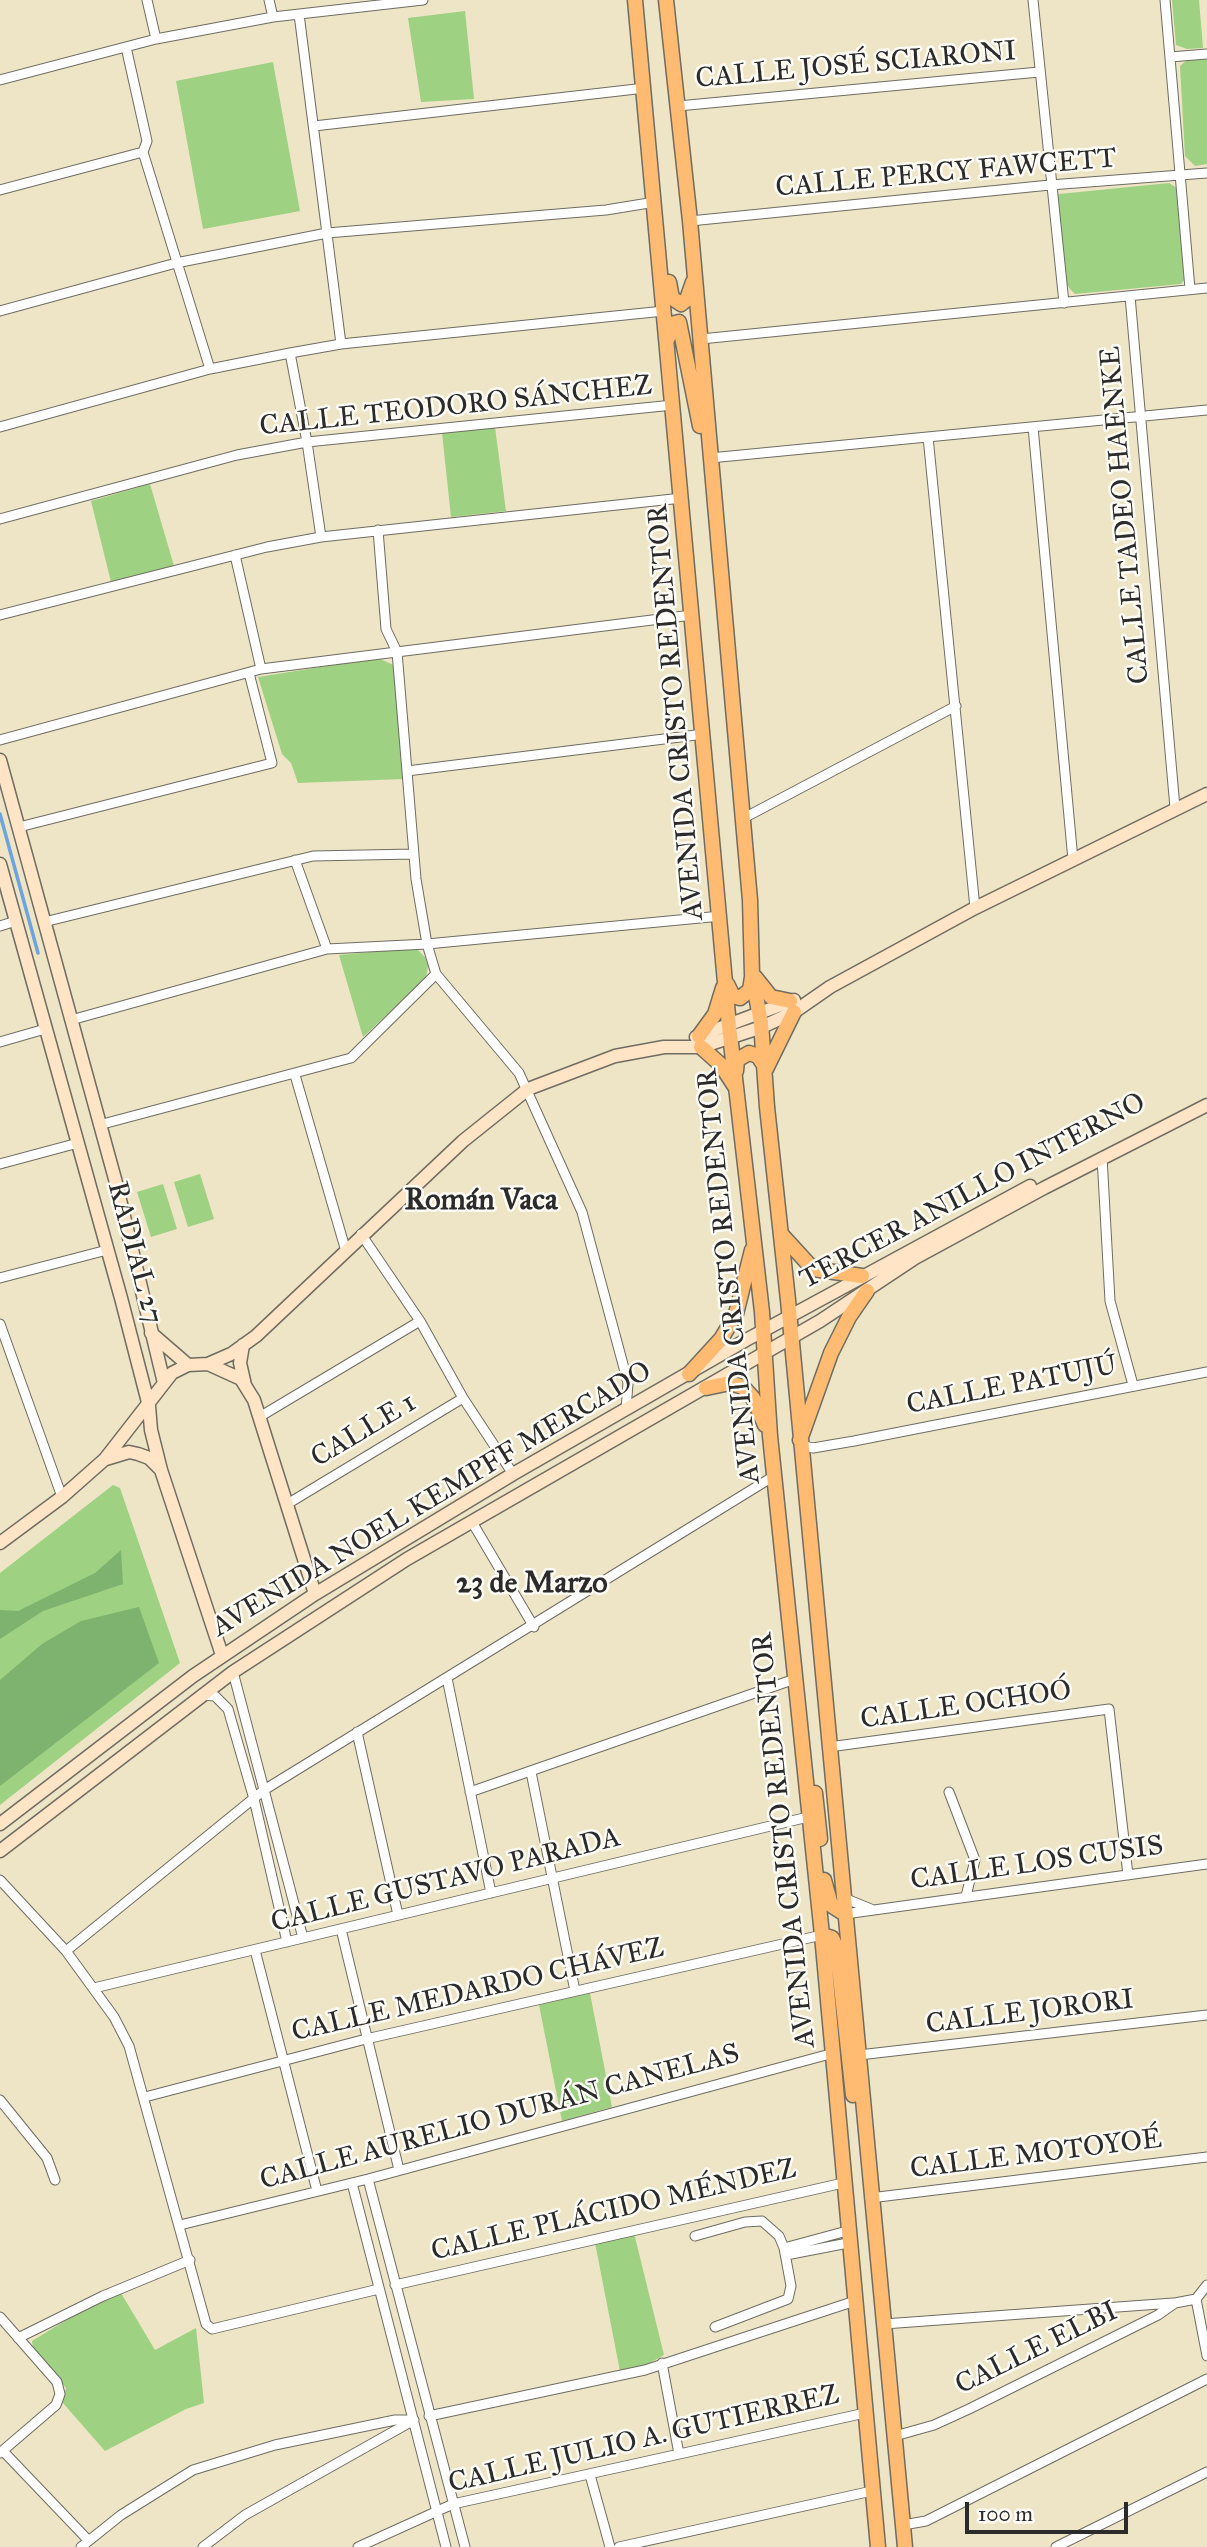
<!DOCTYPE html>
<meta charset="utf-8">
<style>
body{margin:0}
#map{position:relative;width:1207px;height:2547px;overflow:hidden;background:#eee5c7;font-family:"IM FELL Great Primer",serif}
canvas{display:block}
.scale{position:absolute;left:965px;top:2502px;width:163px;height:32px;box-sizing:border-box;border:4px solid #2b2b2b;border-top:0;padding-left:9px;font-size:21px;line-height:24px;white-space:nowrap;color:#2b2b2b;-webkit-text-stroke:5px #fdfcf7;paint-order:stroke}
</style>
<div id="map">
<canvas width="1207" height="2547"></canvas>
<div class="scale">100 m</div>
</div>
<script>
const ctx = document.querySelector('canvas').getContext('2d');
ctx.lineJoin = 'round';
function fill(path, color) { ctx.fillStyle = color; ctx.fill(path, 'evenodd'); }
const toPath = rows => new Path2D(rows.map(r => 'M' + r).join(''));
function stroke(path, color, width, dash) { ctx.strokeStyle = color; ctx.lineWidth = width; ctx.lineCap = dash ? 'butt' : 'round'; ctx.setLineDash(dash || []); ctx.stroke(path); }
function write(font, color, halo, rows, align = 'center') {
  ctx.font = font + ' "IM FELL Great Primer",serif'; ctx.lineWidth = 5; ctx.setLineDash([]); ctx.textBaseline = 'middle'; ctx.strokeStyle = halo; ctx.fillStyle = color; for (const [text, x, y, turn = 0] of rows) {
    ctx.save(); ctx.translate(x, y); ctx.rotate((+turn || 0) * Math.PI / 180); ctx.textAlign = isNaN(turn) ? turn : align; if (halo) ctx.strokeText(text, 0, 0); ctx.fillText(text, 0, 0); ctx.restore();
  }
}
fill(toPath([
 [1172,0,1199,0,1203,48,1187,49,1176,45],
 [465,11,474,99,421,102,408,18],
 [1207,58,1207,164,1195,166,1185,156,1180,66,1188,59],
 [273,62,300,211,203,229,176,81],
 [1169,183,1177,188,1184,280,1181,284,1075,294,1070,289,1066,283,1056,198,1059,194],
 [495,427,506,511,451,517,442,433],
 [150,484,174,566,111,582,91,501],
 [371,659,380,659,396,666,403,779,298,783,291,763,282,754,258,677],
 [416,948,425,957,428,966,426,978,363,1037,339,955],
 [200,1174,214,1219,188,1227,174,1182],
 [163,1184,177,1229,151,1237,137,1192],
 [113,1485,120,1488,180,1663,0,1805,0,1573],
 [590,1993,612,2107,562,2121,539,2005],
 [634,2233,664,2355,648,2364,620,2371,595,2243],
 [121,2293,155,2350,196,2328,204,2403,186,2409,105,2451,62,2402,66,2388,33,2347,32,2341,81,2311]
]), '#9ed181');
fill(toPath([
 [121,1550,123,1584,43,1611,0,1639,0,1610,18,1611,95,1573],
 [139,1607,159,1663,0,1786,0,1680,42,1644,81,1621]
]), '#7eb36f');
stroke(toPath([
 [0,814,38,953]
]), '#6fa3db', 3.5);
const street = toPath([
 [147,0,156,39],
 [269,0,273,17],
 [1033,0,1064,303],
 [1165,0,1190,289],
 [299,14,341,344],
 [126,47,147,141,143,152,210,369],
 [1170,57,1207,54],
 [0,80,156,39,273,17,423,0],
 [678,106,1039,72],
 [314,126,645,88],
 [0,190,143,152],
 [690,221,1050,185,1207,173],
 [1130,296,1175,808],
 [0,311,176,263,327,233,606,210,655,202],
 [701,339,1207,288],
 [290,353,307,442,321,537],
 [0,427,210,369,290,353,341,344,664,311],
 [1033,427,1073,860],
 [928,437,975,908],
 [710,458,1207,410],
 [0,519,237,455,307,442,673,405],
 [378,530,386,629,397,652,416,879,427,944,436,974,519,1073,582,1212,628,1383,626,1410],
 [235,555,261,669],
 [0,615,267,547,321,537,682,498],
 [0,740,261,669,692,615],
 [407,771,704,734],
 [742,819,956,706],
 [19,827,272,763,249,673],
 [295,860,327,949],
 [44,922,313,856,414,854],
 [0,926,16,921],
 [71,1020,327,949,427,944,721,916],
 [0,1042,45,1029],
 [295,1075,345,1248],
 [99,1125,351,1058,436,974],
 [1102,1157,1110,1301,1133,1385],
 [0,1164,78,1143],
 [361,1234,420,1321,463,1398,513,1474],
 [0,1278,107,1250],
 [0,1324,62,1497],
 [261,1416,420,1321],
 [800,1445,813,1448,854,1441,1207,1372],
 [289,1503,463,1398],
 [472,1522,534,1627],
 [233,1672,303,1938],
 [447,1678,491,1893],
 [201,1695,215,1696,228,1709,254,1799,287,1942],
 [357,1732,398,1915],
 [829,1747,1109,1709,1128,1875],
 [531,1772,575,1991],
 [470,1792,795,1679],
 [949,1792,975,1860,966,1896],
 [0,1880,66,1951,114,2017,129,2046,206,2324,212,2329,379,2289],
 [844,1898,871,1909],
 [845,1914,1207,1864],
 [341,1929,399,2170],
 [255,1950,317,2191],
 [66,1951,264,1790,774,1476],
 [94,1988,808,1817],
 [859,2055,1207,2015],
 [145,2097,366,2039,822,1935],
 [0,2100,47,2158,55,2180],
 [368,2179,465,2547],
 [352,2183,446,2547],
 [870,2198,1207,2157],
 [180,2225,368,2179,830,2054],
 [695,2236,745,2222,762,2221,779,2236,784,2248,791,2286,788,2299,715,2327],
 [784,2248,847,2231],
 [786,2255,848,2243],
 [395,2285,843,2183],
 [1207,2285,1196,2299,1207,2356],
 [0,2317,57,2382,60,2394,56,2405,0,2453],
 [884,2324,1173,2303],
 [18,2338,103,2296,190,2260],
 [662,2363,679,2454],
 [429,2416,645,2370,855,2301],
 [895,2436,934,2425,969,2409,1158,2315,1175,2303,1196,2299],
 [3,2451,88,2540],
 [590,2475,610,2547],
 [903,2525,926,2521,1207,2379],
 [81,2547,121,2515,193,2470,275,2445,395,2420,414,2420],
 [203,2547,245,2515,414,2420],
 [358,2547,453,2504,865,2413],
 [619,2547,872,2491],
 [1056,2547,1207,2472]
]);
const secondary = toPath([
 [0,760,115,1179,164,1383],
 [0,864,121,1298,149,1406,151,1430,161,1470,222,1655],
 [696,1037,794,1000],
 [151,1333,188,1365],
 [243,1345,240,1363,245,1385],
 [208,1364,241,1379,254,1400,315,1594],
 [106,1459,129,1452,138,1454,149,1458,161,1470],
 [0,1543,62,1497,105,1459,172,1373,188,1365,208,1364,231,1354,256,1336,463,1141,528,1089,615,1056,664,1047,701,1047,762,1027,794,1012,830,987,975,908,1207,794],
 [0,1824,193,1676,315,1594,513,1474,746,1340,1030,1186],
 [0,1851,233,1672,407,1559,820,1321,915,1258,1044,1188,1207,1105]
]);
const primary = toPath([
 [635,0,729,1026,762,1312,770,1436,822,1935,878,2547],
 [666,0,690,221,750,900,752,974,761,1023,767,1107,788,1300,905,2547],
 [669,282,672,298,681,304,687,299,693,282],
 [668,338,671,324,679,322,700,426],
 [755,977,771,997,790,1001],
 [727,984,733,996,740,998,750,990,752,977],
 [699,1036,715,1014,723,988],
 [701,1047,721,1065,736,1088],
 [766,1069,794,1012],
 [736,1071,737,1060,749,1053,758,1056,764,1065],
 [781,1234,813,1269,862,1276],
 [689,1374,721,1339,736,1314,752,1250],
 [706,1388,730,1383,743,1387,753,1398,765,1425],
 [800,1440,831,1353,849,1317,867,1291],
 [815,1793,820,1839],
 [824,1880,831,1905,845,1914],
 [822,1935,832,1938,837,1949,853,2095]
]);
stroke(street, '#6f6c62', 11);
stroke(secondary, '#6f6c62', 15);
stroke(primary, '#6f6c62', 17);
stroke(street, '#fff', 9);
stroke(secondary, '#ffe4c6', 12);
stroke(primary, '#ffbb71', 14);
write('28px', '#2b2b2b', '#fdfcf7', [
 ["CALLE JOSÉ SCIARONI",856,66,-5],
 ["CALLE PERCY FAWCETT",946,174,-5],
 ["CALLE TEODORO SÁNCHEZ",456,407,-6],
 ["CALLE TADEO HAENKE",1126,515,-95],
 ["AVENIDA CRISTO REDENTOR",677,712,-95],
 ["TERCER ANILLO INTERNO",973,1192,-28],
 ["RADIAL 27",134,1253,75],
 ["AVENIDA CRISTO REDENTOR",730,1276,-96],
 ["CALLE PATUJÚ",1012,1386,-11],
 ["CALLE 1",364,1431,-31],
 ["AVENIDA NOEL KEMPFF MERCADO",432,1500,-31],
 ["CALLE OCHOÓ",966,1706,-8],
 ["AVENIDA CRISTO REDENTOR",785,1840,-96],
 ["CALLE LOS CUSIS",1037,1864,-8],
 ["CALLE GUSTAVO PARADA",446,1881,-14],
 ["CALLE MEDARDO CHÁVEZ",478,1991,-13],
 ["CALLE JORORI",1030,2013,-7],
 ["CALLE AURELIO DURÁN CANELAS",500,2118,-15],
 ["CALLE MOTOYOÉ",1036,2155,-7],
 ["CALLE PLÁCIDO MÉNDEZ",614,2211,-13],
 ["CALLE ELBI",1037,2349,-26],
 ["CALLE JULIO A. GUTIERREZ",644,2440,-13]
]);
write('bold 30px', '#2b2b2b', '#fdfcf7', [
 ["Román Vaca",481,1202],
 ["23 de Marzo",532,1585]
]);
</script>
